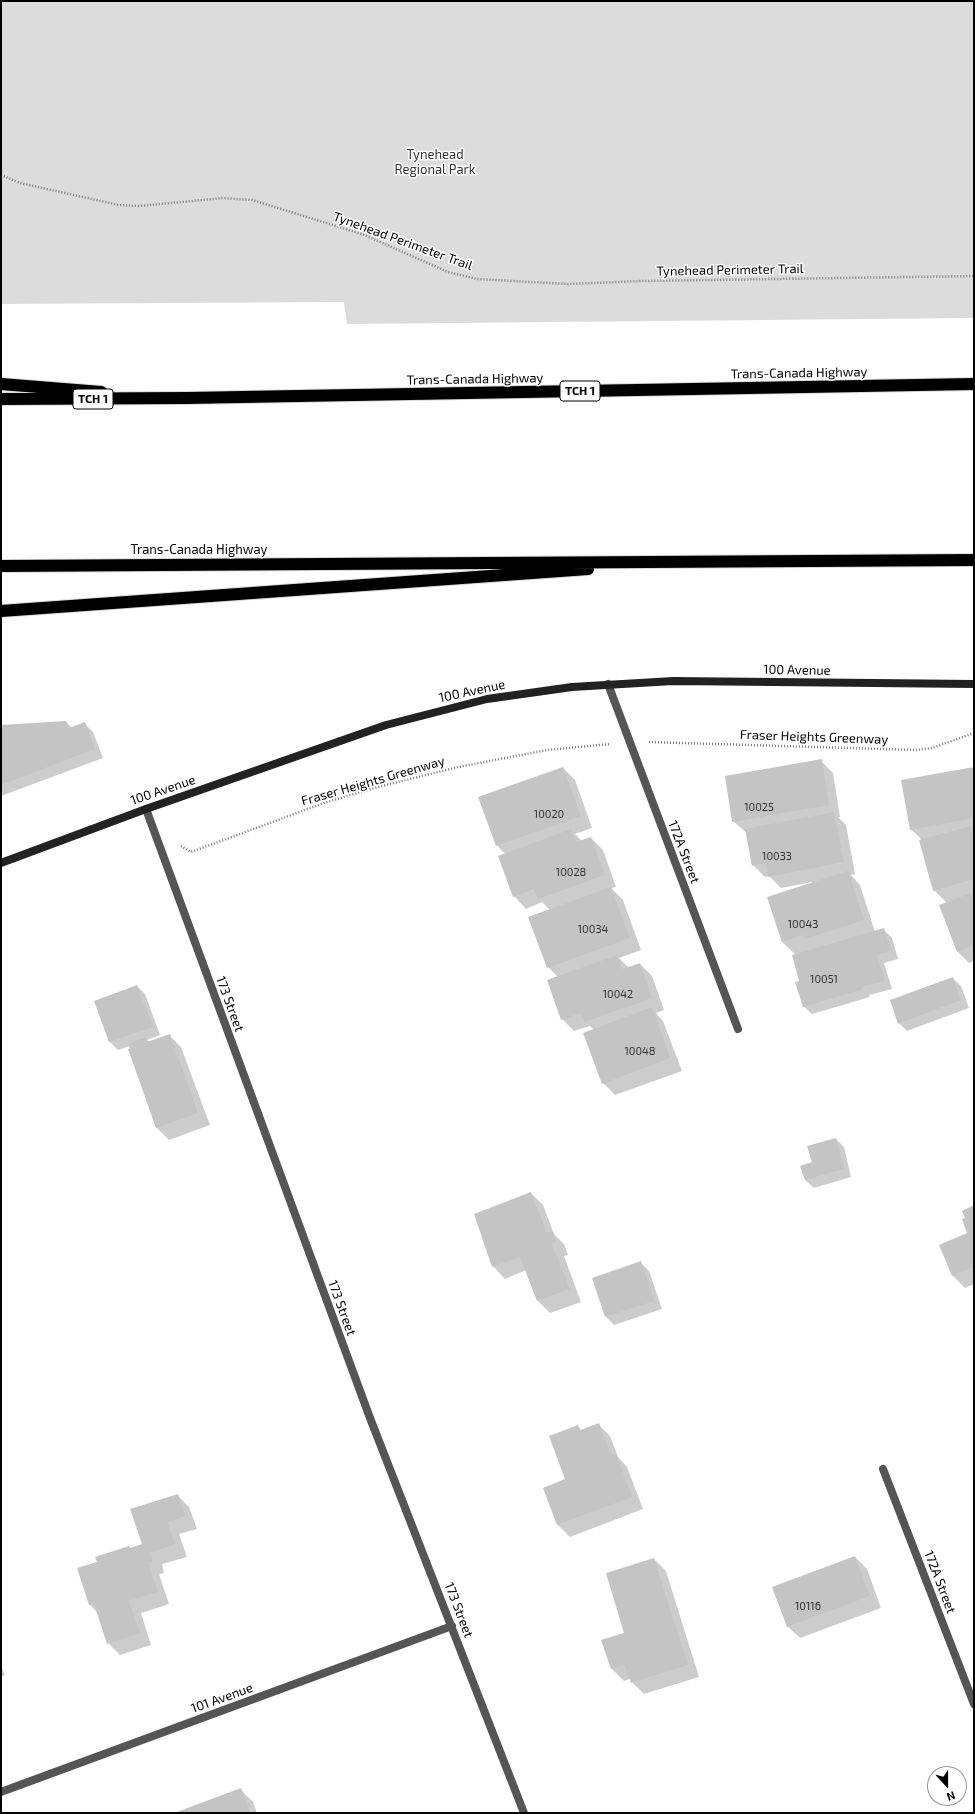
<!DOCTYPE html>
<style>
body{margin:0}
#map{position:relative;width:975px;height:1814px;overflow:hidden;background:#fff;font-family:"Exo 2",sans-serif}
canvas{display:block}
.frame{position:absolute;inset:0;border:2px solid #000;pointer-events:none}
.north{position:absolute;left:927px;top:1766px;width:40px;height:40px;box-sizing:border-box;background:#fff;border:1px solid #999;border-radius:50%;rotate:159deg;font-size:11px;font-weight:700;line-height:16px;text-align:center;color:#000}
.north::after{content:'';display:block;margin:auto;width:14px;height:18px;background:#000;clip-path:polygon(50% 0,100% 100%,50% 72%,0 100%)}
</style>
<div id="map">
<canvas width="975" height="1814"></canvas>
<div class="frame"></div>
<div class="north">N</div>
</div>
<script>
const ctx = document.querySelector('canvas').getContext('2d');
ctx.lineJoin = 'round';
function fill(path, color) { ctx.fillStyle = color; ctx.fill(path, 'evenodd'); }
const toPath = rows => new Path2D(rows.map(r => 'M' + r).join(''));
function stroke(path, color, width, dash) { ctx.strokeStyle = color; ctx.lineWidth = width; ctx.lineCap = dash ? 'butt' : 'round'; ctx.setLineDash(dash || []); ctx.stroke(path); }
function write(font, color, halo, rows, align = 'center') {
  ctx.font = font + ' "Exo 2",sans-serif'; ctx.lineWidth = 3; ctx.setLineDash([]); ctx.textBaseline = 'middle'; ctx.strokeStyle = halo; ctx.fillStyle = color; for (const [text, x, y, turn = 0] of rows) {
    ctx.save(); ctx.translate(x, y); ctx.rotate((+turn || 0) * Math.PI / 180); ctx.textAlign = isNaN(turn) ? turn : align; if (halo) ctx.strokeText(text, 0, 0); ctx.fillText(text, 0, 0); ctx.restore();
  }
}
fill(toPath([
 [1,1,974,1,974,318,347,324,344,302,1,304]
]), '#dcdcdc');
fill(toPath([
 [66,722,72,728,85,724,93,732,103,758,1,796,1,726],
 [821,761,833,773,840,817,838,817,846,825,855,874,851,875,860,885,875,932,884,930,892,938,898,959,884,963,892,989,869,995,870,997,812,1014,803,1006,796,955,782,942,768,898,813,884,812,882,781,888,769,876,765,877,753,865,747,833,733,821],
 [563,768,575,780,592,828,575,834,582,841,591,838,603,850,616,887,611,888,623,900,641,950,619,958,629,968,640,964,652,976,664,1010,656,1013,663,1021,682,1071,615,1095,603,1083,594,1030,590,1026,574,1031,562,1019,558,977,548,967,550,910,542,902,526,909,514,896,506,855,497,845],
 [974,768,974,961,969,963,957,951,947,903,934,890,922,840,911,829],
 [952,978,961,986,969,1008,907,1031,899,1023],
 [137,986,145,994,160,1035,147,1040,149,1042,169,1035,181,1047,210,1125,169,1140,157,1128,129,1050,131,1049,130,1046,118,1050,110,1042,95,1001],
 [836,1139,844,1147,851,1177,814,1188,805,1180,813,1163],
 [531,1193,543,1205,554,1234,564,1244,568,1255,564,1256,581,1302,550,1313,538,1301,526,1270,505,1279,493,1266],
 [974,1206,974,1284,965,1288,953,1276,941,1246,969,1234,966,1219],
 [641,1263,649,1271,662,1309,614,1325,606,1317],
 [598,1424,610,1436,618,1457,627,1467,643,1509,570,1537,558,1525,544,1488,567,1479,577,1426,582,1431],
 [177,1495,189,1507,197,1529,179,1534,187,1557,162,1564,164,1573,159,1574,169,1604,141,1613,151,1645,120,1655,108,1643,98,1613,90,1605,78,1569,143,1545],
 [855,1557,867,1569,881,1608,800,1638,787,1626],
 [654,1559,666,1571,699,1677,644,1694,632,1682,630,1679,624,1681,612,1669],
 [1,1666,5,1675,1,1677],
 [241,1790,253,1802,257,1813,176,1813]
]), '#0003');
fill(toPath([
 [66,721,69,728,85,722,95,749,1,785,1,725],
 [822,759,829,805,732,822,725,776],
 [563,767,581,816,496,846,478,797],
 [974,767,974,818,910,830,901,780],
 [834,812,844,862,768,877,765,863,752,866,745,829],
 [974,825,974,879,933,891,919,840],
 [571,829,576,842,591,837,605,875,538,899,534,889,513,897,498,856],
 [848,871,864,920,805,939,804,935,782,942,767,897],
 [611,887,630,938,547,968,528,917],
 [974,892,974,945,957,952,939,905],
 [884,928,891,951,877,955,885,981,862,987,863,989,803,1007,795,982,799,981,792,955],
 [617,955,622,969,640,963,652,998,585,1022,581,1013,561,1020,547,980],
 [953,977,961,1000,898,1024,890,1000],
 [137,985,153,1027,109,1042,94,1001],
 [652,1007,670,1058,602,1084,583,1033],
 [170,1034,198,1113,156,1128,128,1049,130,1048,128,1044,146,1037,147,1042],
 [836,1138,844,1169,805,1180,800,1166,812,1162,807,1146],
 [531,1192,547,1233,552,1231,556,1242,552,1244,570,1289,537,1301,520,1257,492,1267,474,1214],
 [974,1205,974,1267,952,1276,939,1245,967,1233,962,1219,965,1218,962,1211],
 [641,1261,654,1301,605,1317,592,1278],
 [599,1423,611,1455,616,1453,632,1497,557,1525,543,1488,565,1479,549,1436,578,1425,580,1430],
 [178,1494,185,1516,168,1522,175,1545,151,1552,153,1561,148,1562,158,1592,129,1601,140,1633,107,1644,94,1604,89,1605,77,1568,97,1562,95,1557,129,1546,130,1548,142,1544,130,1509],
 [855,1556,870,1596,787,1627,772,1587],
 [654,1558,688,1665,631,1683,625,1665,611,1669,601,1640,624,1633,606,1573],
 [241,1788,250,1813,174,1813]
]), '#c4c4c4');
const highway = toPath([
 [1,384,101,392],
 [1,399,186,398,974,384],
 [1,566,974,560],
 [1,611,588,569]
]);
stroke(highway, '#dbdbdb', 14);
stroke(toPath([
 [1,175,20,183,119,205,139,206,223,198,252,200,362,234,448,272,477,279,568,284,642,281,974,276],
 [649,742,916,750,932,748,974,733],
 [181,846,191,852,324,803,378,787,458,767,547,750,610,744]
]), '#777', 2.5, [1, 2]);
stroke(toPath([
 [608,684,738,1029],
 [146,809,370,1418,524,1813],
 [883,1469,974,1704],
 [1,1792,452,1626]
]), '#555', 8);
stroke(toPath([
 [1,863,146,809,386,725,487,699,572,687,673,681,974,684]
]), '#222', 8);
stroke(highway, '#000', 12);
write('11px', '#313131', null, [
 ["10025",759,807],
 ["10020",549,814],
 ["10033",777,856],
 ["10028",571,872],
 ["10043",803,924],
 ["10034",593,929],
 ["10051",824,979],
 ["10042",618,994],
 ["10048",640,1051],
 ["10116",808,1606]
]);
for (const [x, y, w] of [
 [580,391,40],
 [93,399,40]
]) { const box = new Path2D(); box.roundRect(x - w / 2, y - 10, w, 20, 3); ctx.fillStyle = '#fff'; ctx.fill(box); stroke(box, '#000', 1); }
write('bold 12px', '#000', null, [
 ["TCH 1",580,391],
 ["TCH 1",93,399]
]);
write('13px', '#333', '#fff', [
 ["Tynehead",435,155],
 ["Regional Park",435,170]
]);
write('13px', '#000', '#fff', [
 ["Tynehead Perimeter Trail",403,241,20],
 ["Tynehead Perimeter Trail",730,270,-1],
 ["Trans-Canada Highway",799,373,-1],
 ["Trans-Canada Highway",475,379,-1],
 ["Trans-Canada Highway",199,550],
 ["100 Avenue",797,670,1],
 ["100 Avenue",472,691,-12],
 ["Fraser Heights Greenway",814,737,2],
 ["Fraser Heights Greenway",373,781,-16],
 ["100 Avenue",163,790,-19],
 ["172A Street",684,852,69],
 ["173 Street",230,1004,70],
 ["173 Street",342,1308,70],
 ["172A Street",940,1582,69],
 ["173 Street",459,1610,69],
 ["101 Avenue",222,1698,-20]
]);
</script>
